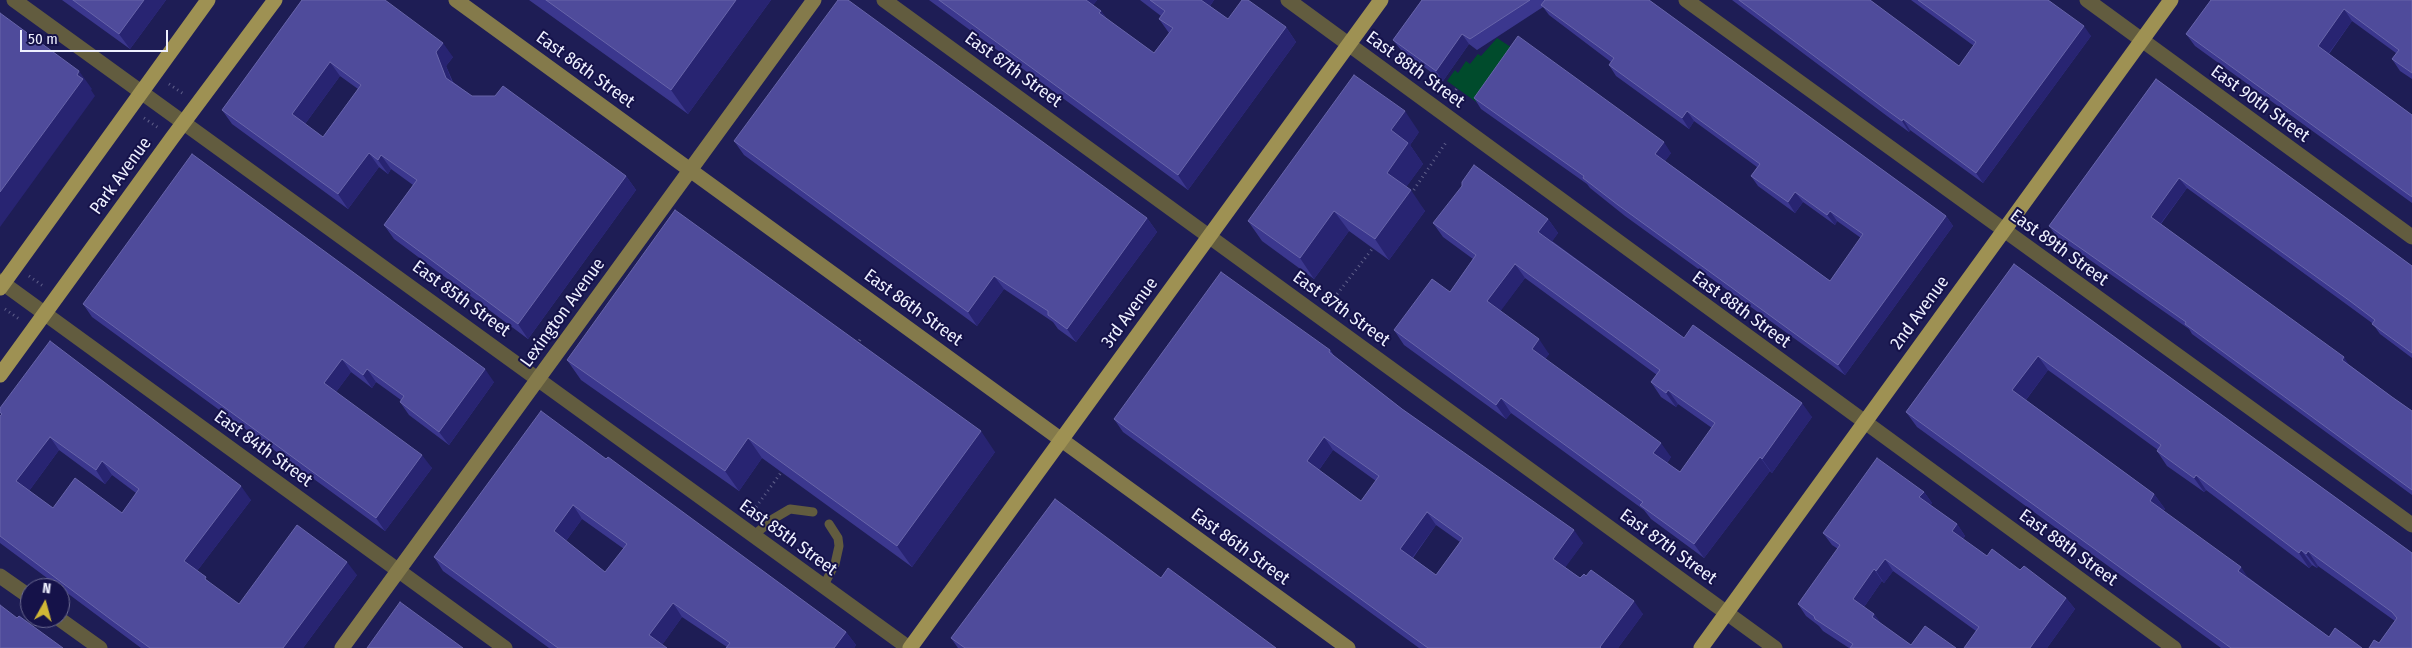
<!DOCTYPE html>
<style>
body{margin:0}
#map{position:relative;width:2412px;height:648px;overflow:hidden;background:#1e1d55;font-family:"Fira Sans Condensed",sans-serif}
canvas{display:block}
.north{position:absolute;left:20px;top:578px;width:50px;height:50px;box-sizing:border-box;background:#151249;border:1px solid #6c6b92;border-radius:50%;rotate:7deg;font-size:14px;font-weight:700;line-height:20px;text-align:center;color:#eef0ff}
.north::after{content:'';display:block;margin:auto;width:18px;height:22px;background:#d0b736;clip-path:polygon(50% 0,100% 100%,50% 72%,0 100%)}
.scale{position:absolute;left:20px;top:30px;width:148px;height:22px;box-sizing:border-box;border:2px solid #eef0ff;border-top:0;padding-left:6px;font-size:15px;line-height:18px;white-space:nowrap;color:#eef0ff;-webkit-text-stroke:4px #151249;paint-order:stroke}
</style>
<div id="map">
<canvas width="2412" height="648"></canvas>
<div class="north">N</div>
<div class="scale">50 m</div>
</div>
<script>
const ctx = document.querySelector('canvas').getContext('2d');
ctx.lineJoin = 'round';
function fill(path, color) { ctx.fillStyle = color; ctx.fill(path, 'evenodd'); }
const toPath = rows => new Path2D(rows.map(r => 'M' + r).join(''));
function stroke(path, color, width, dash) { ctx.strokeStyle = color; ctx.lineWidth = width; ctx.lineCap = dash ? 'butt' : 'round'; ctx.setLineDash(dash || []); ctx.stroke(path); }
function write(font, color, halo, rows, align = 'center') {
  ctx.font = font + ' "Fira Sans Condensed",sans-serif'; ctx.lineWidth = 4; ctx.setLineDash([]); ctx.textBaseline = 'middle'; ctx.strokeStyle = halo; ctx.fillStyle = color; for (const [text, x, y, turn = 0] of rows) {
    ctx.save(); ctx.translate(x, y); ctx.rotate((+turn || 0) * Math.PI / 180); ctx.textAlign = isNaN(turn) ? turn : align; if (halo) ctx.strokeText(text, 0, 0); ctx.fillText(text, 0, 0); ctx.restore();
  }
}
fill(toPath([
 [1497,38,1517,51,1479,104,1447,81,1455,70,1458,73,1466,61,1470,64,1478,54,1481,56]
]), '#004b2c');
stroke(toPath([
 [169,84,185,95],
 [1453,94,1457,88],
 [144,118,160,129],
 [1411,194,1447,141],
 [29,276,43,286],
 [1334,298,1373,248],
 [5,309,19,319],
 [857,345,861,338],
 [756,507,783,470]
]), '#60608b', 3, [1, 4]);
stroke(toPath([
 [753,536,773,519,790,509,813,512],
 [823,587,835,564,839,546,838,538,829,524]
]), '#625c3f', 9);
stroke(toPath([
 [14,0,909,648],
 [884,0,1775,648],
 [1288,0,2174,648],
 [1686,0,2412,525],
 [2087,0,2412,237],
 [0,281,505,648],
 [0,576,30,597],
 [58,618,100,648]
]), '#625c3f', 15);
stroke(toPath([
 [456,0,1348,648],
 [342,648,814,0]
]), '#847a4b', 15);
stroke(toPath([
 [0,288,208,0],
 [0,375,172,138,275,0],
 [910,648,1381,0],
 [1701,648,2171,0]
]), '#9e9153', 15);
fill(toPath([
 [62,0,166,0,130,49],
 [302,0,453,57,446,66,453,82,472,96,626,176,636,190,528,339,394,239,384,225,413,185,391,169,388,174,379,167,348,209,232,124,222,110],
 [340,76,358,89,323,137,305,124],
 [529,0,771,0,688,114],
 [929,0,1097,0,1093,5,1101,11,1107,19,1154,53,1169,33,1159,19,1161,16,1140,0,1214,0,1210,6,1228,19,1286,27,1296,42,1188,190],
 [1422,0,1649,0,1946,216,1953,226,1845,375,1625,216,1590,188,1587,184,1481,109,1474,98,1671,153,1665,161,1830,281,1861,238,1837,221,1835,225,1803,202,1795,213,1758,186,1751,176,1757,167,1694,121,1689,129,1616,76,1609,65,1611,62,1549,15,1543,7,1477,50,1469,44,1443,81,1401,50,1393,40],
 [1732,0,1870,0,1959,66,1974,46,1911,0,2048,0,2091,36,1983,183,1910,130,1909,132,1891,119],
 [2211,0,2412,0,2412,79,2400,71,2392,59,2396,53,2352,21,2329,54,2412,115,2412,203,2195,46,2186,34],
 [2156,79,2412,266,2412,358,2380,334,2372,323,2357,312,2187,188,2161,224,2392,397,2412,411,2412,495,2192,334,2189,329,2057,237,2049,226],
 [1419,132,1410,145,1423,164,1406,187,1425,211,1389,260,1349,231,1314,279,1262,241,1248,221],
 [734,141,1147,218,1157,232,1076,342,1058,329,1053,322,1004,289,977,326,744,155],
 [1548,219,1558,233,1552,241,1684,338,1812,417,1772,473,1770,471,1704,558,1651,519,1644,510,1511,413,1506,419,1404,345,1394,330,1450,292,1473,259,1443,237,1433,223],
 [1525,278,1657,375,1651,382,1661,397,1676,407,1678,404,1712,428,1680,472,1667,463,1671,457,1545,359,1549,354,1500,311],
 [2014,264,2412,553,2412,648,2379,643,2395,621,2318,566,2317,568,2312,565,2309,568,2206,490,2204,492,2167,466,2157,451,2158,450,2048,370,2026,400,2154,494,2165,509,2163,511,2249,578,2329,637,2362,648,2221,648,1917,427,1906,412],
 [83,304,494,382,449,445,409,415,400,402,401,400,376,382,372,388,351,372,336,392,432,468,385,531,92,317],
 [1330,350,1335,357,1402,409,1583,543,1565,567,1580,578,1643,614,1618,648,1419,648,1123,432,1114,419],
 [1333,450,1376,481,1361,501,1319,470],
 [1436,525,1460,542,1436,575,1413,558],
 [567,360,995,452,912,567,762,458,739,491,581,380],
 [0,408,251,500,197,571,211,584,239,604,357,575,303,648,141,648,0,543,0,416,1,415,0,413],
 [59,450,105,484,112,475,136,493,122,513,53,508,29,491],
 [606,459,846,632,856,645,854,648,726,648,727,647,682,617,662,645,667,648,549,648,443,571,434,557],
 [582,519,624,549,605,572,566,541],
 [1924,492,1932,503,1930,505,1957,524,1965,536,1963,539,1987,556,2020,570,2066,598,2075,609,2047,648,1964,648,1976,631,1893,571,1884,583,1882,581,1864,607,1874,614,1881,624,1911,645,1956,648,1849,648,1823,631,1819,626,1806,616,1798,604,1838,549,1832,545,1823,533],
 [1161,578,1276,648,958,648,951,638]
]), '#3b378e');
fill(toPath([
 [144,0,166,0,130,49,119,34],
 [736,0,771,0,688,114,671,90],
 [1083,0,1097,0,1090,10],
 [1198,0,1214,0,1206,11],
 [2344,9,2352,21,2326,57,2318,46],
 [1101,11,1111,25,1099,13],
 [2084,26,2091,36,1983,183,1976,173],
 [1286,27,1296,42,1188,190,1178,175],
 [1462,34,1469,44,1443,81,1436,71],
 [443,43,453,57,446,66,456,92,446,78,436,52],
 [330,62,340,76,302,128,292,114],
 [79,71,92,89,91,90,95,96,0,227,0,192],
 [1405,111,1419,132,1410,145,1423,164,1401,194,1387,173,1391,130],
 [1687,111,1694,121,1689,129,1682,118],
 [1903,119,1910,130,1909,132,1902,121],
 [1664,142,1671,153,1662,165,1655,154],
 [369,153,379,167,348,209,338,194],
 [381,155,391,169,388,174,378,160],
 [626,176,636,190,528,339,518,324],
 [2179,178,2187,188,2158,227,2151,217],
 [1411,190,1425,211,1389,260,1375,239],
 [1795,192,1803,202,1795,213,1788,202],
 [1334,211,1349,231,1314,279,1300,258],
 [1830,211,1837,221,1835,225,1827,215],
 [1946,216,1953,226,1845,375,1838,365],
 [1147,218,1157,232,1076,342,1067,329],
 [1548,219,1558,233,1549,246,1538,232],
 [1515,264,1525,278,1497,316,1487,301],
 [994,276,1004,289,977,326,968,312],
 [1539,339,1549,354,1542,364,1532,349],
 [2038,356,2048,370,2022,405,2012,390],
 [2344,357,2351,368,2342,360],
 [342,359,351,372,333,396,324,383],
 [367,369,376,382,372,388,363,375],
 [485,369,494,382,449,445,439,432],
 [1668,390,1678,404,1676,407,1666,393],
 [1501,398,1511,413,1506,419,1496,405],
 [1802,403,1812,417,1772,473,1762,459],
 [981,431,995,452,912,567,897,546],
 [50,437,59,450,26,495,16,481],
 [1324,437,1333,450,1316,474,1307,461],
 [748,438,762,458,739,491,725,471],
 [1661,443,1671,457,1663,468,1653,453],
 [422,455,432,468,385,531,376,518],
 [1760,457,1770,471,1704,558,1694,544],
 [102,461,112,475,105,484,96,470],
 [2196,475,2206,490,2204,492,2194,478],
 [241,486,251,500,194,575,184,561],
 [1924,492,1932,503,1928,509,1919,497],
 [2154,494,2165,509,2160,516,2150,501],
 [573,505,582,519,563,545,554,531],
 [1427,512,1436,525,1409,562,1400,549],
 [1957,524,1965,536,1960,543,1952,531],
 [1574,530,1583,543,1562,572,1553,559],
 [2301,550,2312,565,2309,568,2299,553],
 [2308,551,2318,566,2317,568,2306,554],
 [1885,559,1893,571,1884,583,1876,571],
 [347,562,357,575,303,648,283,648],
 [2241,567,2251,582,2238,571],
 [1874,569,1882,581,1861,611,1853,599],
 [2066,598,2075,609,2047,648,2030,648],
 [1634,601,1643,614,1618,648,1601,648,1600,647],
 [673,603,682,617,660,648,649,635],
 [1874,614,1883,626,1872,617],
 [846,632,856,645,854,648,834,648]
]), '#282472');
const building = toPath([
 [73,0,144,0,119,34,73,0],
 [302,0,385,0,443,43,436,52,446,78,472,96,495,96,503,86,626,176,518,324,384,225,417,180,381,155,378,160,369,153,338,194,222,110,302,0],
 [330,62,361,85,323,137,292,114,330,62],
 [546,0,736,0,671,90,546,0],
 [838,0,848,0,1147,218,1067,329,1048,315,1048,311,994,276,968,312,734,141,838,0],
 [939,0,1086,0,1101,11,1099,13,1154,53,1173,28,1159,19,1165,11,1150,0,1201,0,1228,19,1242,0,1248,0,1286,27,1178,175,939,0],
 [1422,0,1530,0,1470,39,1462,34,1436,71,1393,40,1422,0],
 [1545,0,1649,0,1946,216,1838,365,1618,205,1583,178,1584,176,1474,98,1518,36,1664,142,1655,154,1830,281,1863,234,1830,211,1827,215,1795,192,1788,202,1751,176,1760,164,1687,111,1682,118,1609,65,1614,58,1541,5,1545,0],
 [1739,0,1870,0,1959,66,1976,42,1918,0,2048,0,2084,26,1976,173,1903,119,1902,121,1884,108,1739,0],
 [2211,0,2412,0,2412,73,2392,59,2399,50,2344,9,2318,46,2412,115,2412,197,2186,34,2211,0],
 [0,13,79,71,77,75,83,79,0,192,0,13],
 [1354,75,1405,111,1391,130,1408,143,1387,173,1411,190,1375,239,1334,211,1300,258,1248,221,1354,75],
 [2156,79,2412,266,2412,353,2372,324,2375,320,2350,301,2179,178,2151,217,2344,357,2342,360,2392,397,2412,411,2412,490,2185,324,2186,322,2049,226,2156,79],
 [192,154,485,369,439,432,400,402,404,396,367,369,363,375,342,359,324,383,422,455,376,518,83,304,192,154],
 [1474,165,1548,219,1538,232,1684,338,1693,325,1802,403,1762,459,1760,457,1694,544,1640,505,1643,502,1501,398,1496,405,1394,330,1432,279,1450,292,1476,255,1433,223,1462,186,1462,182,1474,165],
 [1515,264,1660,370,1651,382,1666,393,1668,390,1715,423,1680,472,1653,453,1661,443,1532,349,1539,339,1487,301,1515,264],
 [675,210,981,431,897,546,748,438,725,471,567,360,675,210],
 [2014,264,2412,553,2412,648,2369,648,2374,640,2379,643,2397,618,2392,612,2308,551,2306,554,2301,550,2299,553,2196,475,2194,478,2157,451,2161,445,2038,356,2012,390,2154,494,2150,501,2241,567,2238,571,2329,637,2335,628,2362,648,2231,648,1906,412,2014,264],
 [1221,272,1330,350,1329,352,1402,409,1574,530,1553,559,1580,578,1584,574,1586,576,1591,570,1634,601,1600,647,1601,648,1428,648,1114,419,1221,272],
 [1324,437,1379,476,1361,501,1307,461,1324,437],
 [1427,512,1463,538,1436,575,1400,549,1427,512],
 [50,341,241,486,184,561,206,577,205,579,239,604,297,525,347,562,283,648,150,648,113,621,0,536,0,416,2,414,0,412,0,408,50,341],
 [50,437,96,470,102,461,139,489,122,513,75,478,53,508,16,481,50,437],
 [541,411,606,459,608,457,846,632,834,648,726,648,730,643,673,603,649,635,667,648,558,648,434,557,541,411],
 [573,505,627,544,605,572,554,531,573,505],
 [1877,458,1924,492,1919,497,1957,524,1952,531,1987,556,1992,549,2020,570,2024,566,2066,598,2030,648,1964,648,1979,627,1885,559,1876,571,1874,569,1853,599,1874,614,1872,617,1911,645,1925,626,1956,648,1850,648,1853,644,1815,619,1814,616,1798,604,1840,545,1823,533,1877,458],
 [1055,499,1161,578,1168,568,1276,648,965,648,951,638,1055,499],
 [400,602,463,648,367,648,400,602],
 [0,605,17,618,19,616,63,648,0,648,0,605]
]);
fill(building, '#4f4b9b');
stroke(building, '#6865aa', 1);
write('18px', '#eef0ff', '#151249', [
 ["East 86th Street",585,70,36],
 ["East 87th Street",1013,70,36],
 ["East 88th Street",1415,70,36],
 ["East 90th Street",2260,104,36],
 ["Park Avenue",121,176,-54],
 ["East 89th Street",2059,248,36],
 ["East 85th Street",461,299,36],
 ["East 86th Street",913,308,36],
 ["East 87th Street",1341,309,36],
 ["East 88th Street",1741,310,36],
 ["Lexington Avenue",563,313,-54],
 ["3rd Avenue",1130,313,-54],
 ["2nd Avenue",1920,313,-54],
 ["East 84th Street",263,449,36],
 ["East 85th Street",788,538,36],
 ["East 86th Street",1240,547,36],
 ["East 87th Street",1668,547,36],
 ["East 88th Street",2068,548,36]
]);
</script>
